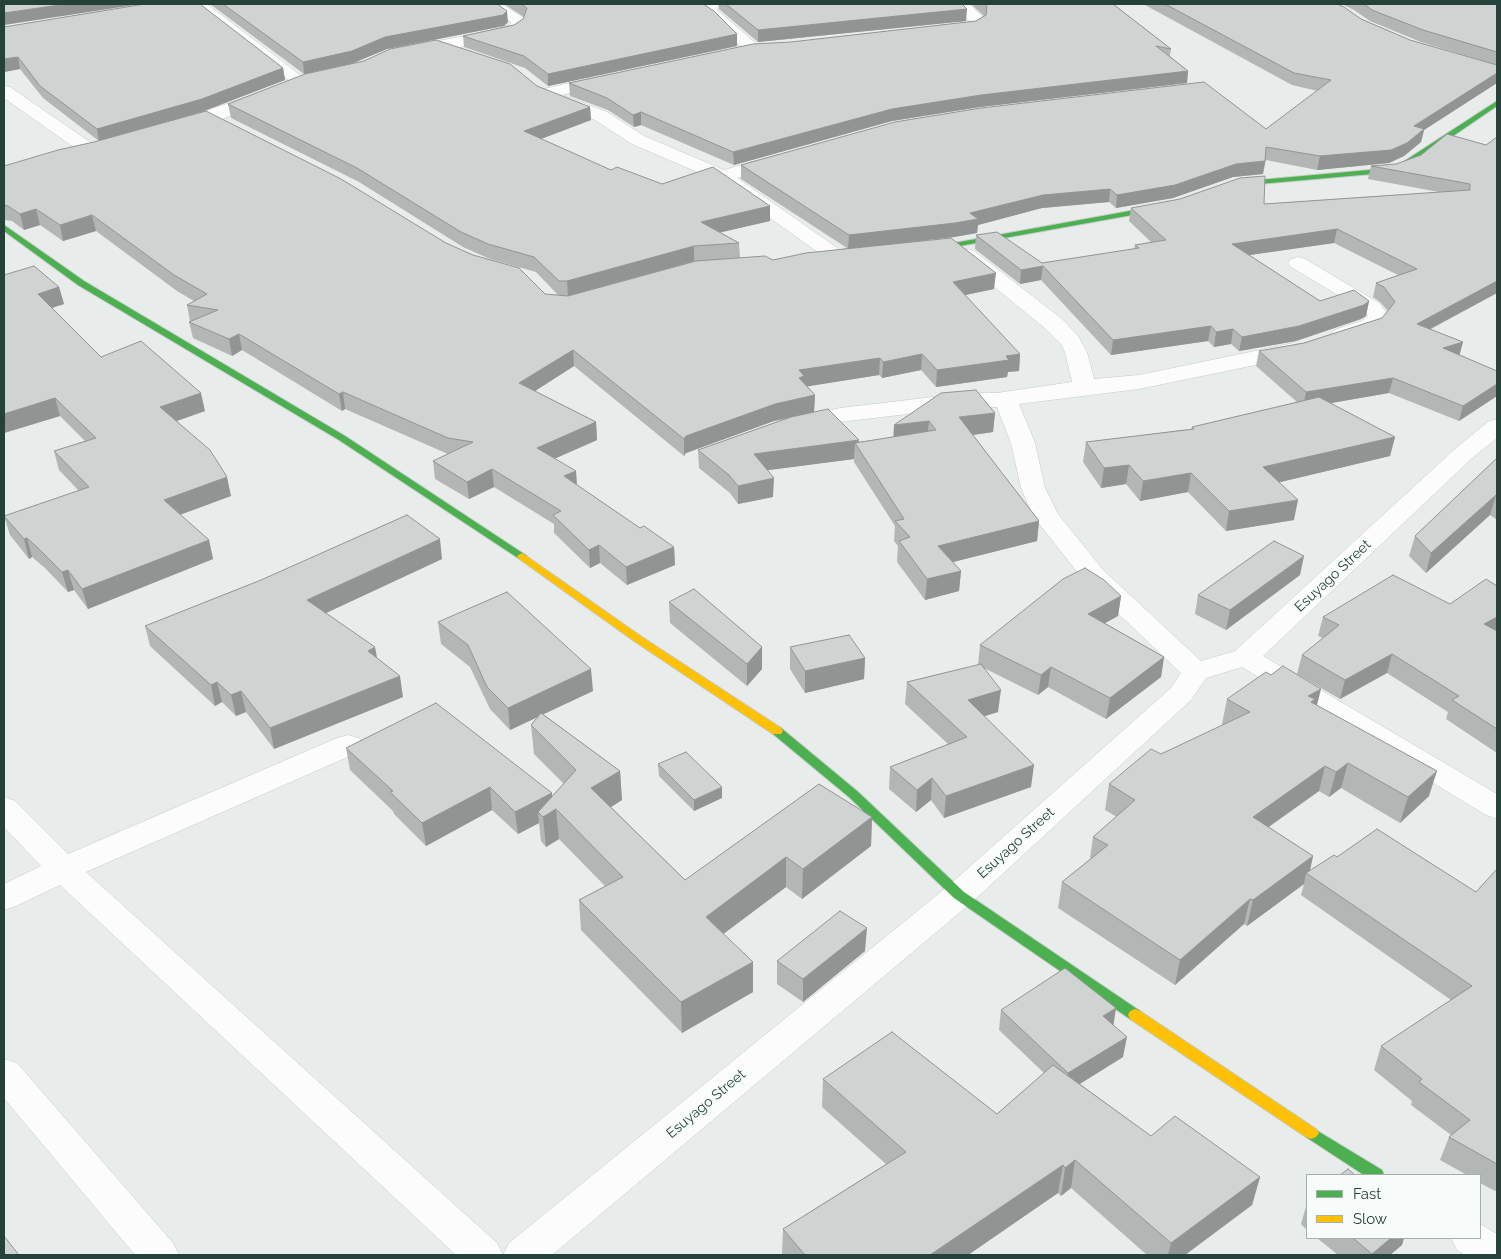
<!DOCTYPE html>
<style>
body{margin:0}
#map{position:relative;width:1501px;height:1259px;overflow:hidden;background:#e8edeb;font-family:Raleway,sans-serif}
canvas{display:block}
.frame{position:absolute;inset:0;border:5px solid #24423a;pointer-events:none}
.legend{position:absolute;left:1306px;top:1174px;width:175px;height:65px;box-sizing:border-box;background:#f7fbf9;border:1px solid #a3b1ad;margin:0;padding:6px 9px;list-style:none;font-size:15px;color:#24423a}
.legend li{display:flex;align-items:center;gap:10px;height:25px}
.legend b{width:25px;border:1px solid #a3b1ad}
</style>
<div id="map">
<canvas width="1501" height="1259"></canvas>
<div class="frame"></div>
<ul class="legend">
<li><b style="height:6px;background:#4caf50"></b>Fast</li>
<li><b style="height:6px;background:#ffc107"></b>Slow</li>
</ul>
</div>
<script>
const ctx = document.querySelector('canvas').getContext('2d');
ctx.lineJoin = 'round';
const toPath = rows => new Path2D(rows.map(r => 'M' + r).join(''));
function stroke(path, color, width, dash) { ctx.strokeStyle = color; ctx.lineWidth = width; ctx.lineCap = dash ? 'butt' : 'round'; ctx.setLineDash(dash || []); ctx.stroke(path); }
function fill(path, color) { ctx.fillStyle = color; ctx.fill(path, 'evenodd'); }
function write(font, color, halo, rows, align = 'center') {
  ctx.font = font + ' Raleway,sans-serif'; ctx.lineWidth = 4; ctx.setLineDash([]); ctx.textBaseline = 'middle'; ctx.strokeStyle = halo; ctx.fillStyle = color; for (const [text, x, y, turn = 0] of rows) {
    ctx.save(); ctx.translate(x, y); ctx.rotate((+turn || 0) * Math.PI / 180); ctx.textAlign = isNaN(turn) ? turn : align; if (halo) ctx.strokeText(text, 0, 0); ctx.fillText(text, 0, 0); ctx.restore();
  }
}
const street = toPath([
 [191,4,207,4,309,82,307,85,295,85,191,4],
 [485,4,502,4,524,18,527,21,525,27,515,35,492,41,410,56,402,51,410,46,492,31,510,25,511,22,485,4],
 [702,4,718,4,717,10,759,46,761,49,759,52,747,52,715,21,705,15,701,6,702,4],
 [954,4,969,4,982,16,986,23,980,29,975,31,946,35,941,33,938,30,941,27,970,22,954,4],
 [605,75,611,77,613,80,611,83,562,95,607,112,644,136,724,170,776,155,782,156,785,160,782,164,737,178,846,254,849,258,846,262,839,264,832,262,716,180,632,144,595,120,549,102,547,99,539,98,537,94,539,90,605,75],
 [4,86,10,87,97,147,100,151,97,155,85,155,4,98,4,86],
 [264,91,270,92,272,96,270,100,217,121,180,131,174,130,171,126,174,122,264,91],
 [967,249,974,251,1062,319,1078,336,1087,352,1094,379,1139,375,1294,343,1302,345,1305,350,1302,355,1294,357,1139,389,1019,404,1035,443,1045,488,1058,514,1104,571,1201,661,1235,651,1455,449,1489,421,1497,419,1497,438,1471,459,1263,656,1497,794,1497,819,1486,815,1242,667,1206,678,1191,700,971,903,552,1255,456,1255,60,885,16,906,4,910,4,884,41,866,4,827,4,797,15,801,68,854,337,738,348,735,359,738,363,745,359,752,86,872,497,1243,503,1255,509,1243,947,887,1171,688,1181,673,1086,583,1033,516,1021,488,1011,443,997,407,967,407,840,422,798,431,790,429,786,424,790,419,840,408,967,393,997,393,1072,382,1065,352,1061,344,1046,329,960,259,957,255,960,251,967,249],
 [1298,257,1305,259,1379,303,1390,317,1387,322,1378,331,1342,341,1334,340,1331,335,1334,330,1362,321,1368,316,1365,311,1291,267,1288,263,1291,259,1298,257],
 [4,1059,17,1063,173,1243,179,1255,135,1255,4,1098,4,1059],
 [1480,1224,1497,1234,1497,1255,1465,1255,1457,1250,1451,1238,1480,1238,1480,1224]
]);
const fast = toPath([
 [1497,101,1497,106,1406,168,1395,172,1248,185,1228,189,1224,187,1248,181,1391,168,1400,164,1497,101],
 [1168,204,1171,204,1171,208,954,247,922,250,918,248,922,246,954,243,1168,204],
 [4,225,84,281,345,436,527,556,522,559,518,558,339,440,78,285,4,231,4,225],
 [777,727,781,728,857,791,964,892,1140,1011,1142,1015,1140,1019,1135,1021,1130,1019,954,898,849,797,773,734,771,731,777,727],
 [1311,1127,1382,1170,1384,1175,1364,1175,1306,1137,1303,1133,1306,1129,1311,1127]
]);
const slow = toPath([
 [522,553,642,637,781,728,783,731,781,734,773,734,634,641,518,558,517,556,522,553],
 [1135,1009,1140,1011,1316,1129,1319,1133,1316,1137,1311,1139,1306,1137,1130,1019,1128,1015,1130,1011,1135,1009]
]);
stroke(street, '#c5cac8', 1);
stroke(fast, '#c3cbc8', 2);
stroke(slow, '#c3cbc8', 2);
fill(street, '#fcfcfc');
fill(fast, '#4caf50');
fill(slow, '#ffc107');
fill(toPath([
 [210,4,497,4,508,22,504,26,387,49,354,63,537,86,590,107,591,120,541,139,611,170,662,184,770,221,720,232,739,243,740,258,773,260,847,248,741,179,741,165,1266,129,1318,91,1292,85,1145,5,1145,4,1337,4,1361,19,1410,40,1497,65,1497,83,1424,130,1421,142,1404,156,1389,163,1317,170,1266,160,1263,174,1233,177,1173,198,1116,208,1109,202,1042,208,978,225,977,233,954,237,926,240,994,289,965,295,1020,354,1019,371,1008,372,1007,377,936,387,921,370,882,378,879,375,807,386,815,395,814,412,858,442,894,437,894,425,995,413,993,432,973,435,1039,521,1037,541,953,562,961,571,959,591,925,600,897,562,898,546,894,541,895,526,854,462,854,459,768,470,773,497,738,504,730,493,699,468,698,450,785,419,774,421,686,453,684,456,574,366,535,391,596,422,597,440,554,459,576,471,577,485,640,528,674,547,675,565,627,585,600,563,590,568,554,533,554,524,494,487,469,499,435,479,433,461,448,454,345,409,342,411,242,350,232,356,193,338,189,322,191,321,190,321,187,305,194,301,177,291,96,231,63,241,40,225,24,230,12,221,4,220,4,166,99,141,43,98,20,69,4,72,4,27,283,68,285,80,204,111,446,243,545,294,558,295,536,272,490,259,463,247,359,182,231,118,228,104,342,66,304,74],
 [504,4,703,4,737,46,548,86,525,68,464,47,463,36,514,25,523,19,524,17],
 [719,4,962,4,966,21,758,42,719,9],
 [971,4,1113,4,1171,49,1170,56,1188,71,1187,83,980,107,892,121,734,165,641,125,634,127,608,110,570,96,569,83,791,42,976,21,984,16],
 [1342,4,1497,4,1497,65,1421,42,1370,21,1354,10],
 [1497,137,1497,293,1431,329,1460,355,1497,371,1497,396,1459,421,1389,393,1330,403,1395,437,1390,456,1279,482,1294,520,1226,531,1188,492,1140,501,1126,484,1101,488,1083,462,1086,442,1191,429,1192,427,1297,402,1256,366,1259,351,1304,343,1382,318,1388,311,1380,302,1373,297,1376,283,1398,275,1334,243,1249,255,1320,301,1369,301,1366,316,1361,319,1296,341,1239,351,1231,344,1214,347,1208,341,1111,355,1041,280,1020,284,975,249,976,235,1042,263,1134,249,1135,245,1151,242,1129,221,1131,208,1264,204,1439,192,1368,179,1371,166,1396,164,1486,145],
 [4,275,59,287,64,304,52,308,101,357,205,411,177,421,231,496,180,515,209,540,213,559,88,609,74,590,68,592,45,568,32,557,29,559,10,535,4,516,79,491,59,470,54,451,85,441,60,416,4,433],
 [1497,458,1497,520,1490,515,1426,573,1409,556,1415,536],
 [442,559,326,613,377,658,403,697,274,749,246,712,236,716,222,702,215,706,150,646,145,626],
 [1300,575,1226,630,1195,614,1198,595],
 [1497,586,1497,753,1446,719,1448,712,1387,673,1340,699,1297,674,1302,655,1323,638,1318,636,1323,617,1450,604],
 [1121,596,1118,616,1105,623,1164,657,1161,677,1106,719,1048,687,1038,695,984,668,998,712,984,716,1031,787,944,818,931,800,916,812,889,789,890,767,948,744,905,704,907,682,978,665,980,645],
 [669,602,762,647,762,669,747,686,670,623],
 [438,622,593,691,543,714,620,771,622,800,611,807,685,880,872,817,871,846,802,899,786,887,723,934,753,962,753,992,682,1033,581,930,579,900,605,886,559,839,546,847,541,841,539,823,518,834,492,810,426,846,394,814,393,811,350,770,346,748,552,793,552,797,564,784,534,754,531,725,538,717,510,730,490,709,470,667,441,644],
 [790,647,865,658,864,679,805,693,790,669],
 [1227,699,1317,705,1429,796,1400,823,1341,788,1329,797,1319,791,1269,827,1313,856,1310,871,1337,857,1476,892,1497,869,1497,1189,1495,1191,1480,1183,1480,1175,1467,1175,1440,1160,1449,1137,1451,1135,1411,1105,1412,1101,1374,1070,1381,1046,1451,1000,1301,895,1304,884,1247,926,1244,924,1175,985,1058,908,1062,882,1090,859,1093,837,1117,817,1105,810,1109,784,1161,754,1224,725,1222,724],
 [658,764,722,798,694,811,659,776],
 [865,951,803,1002,777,984,777,961],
 [1001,1010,1113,1025,1123,1057,1080,1084,1151,1136,1260,1177,1252,1205,1185,1255,1147,1255,1071,1188,1061,1196,1058,1193,968,1255,782,1255,783,1229,886,1164,822,1107,823,1079,997,1114,1044,1073,999,1030],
 [1307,1203,1307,1230,1301,1224],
 [1317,1238,1404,1238,1402,1245,1390,1255,1338,1255]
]), '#b2b6b5');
fill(toPath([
 [66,4,141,4,4,25,4,13],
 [967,9,966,21,758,42,758,30],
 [507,11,508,22,504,26,387,49,353,63,304,74,303,62,385,37],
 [737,34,737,46,548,86,548,74],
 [18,57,20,69,4,72,4,59],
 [283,68,285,80,204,111,99,141,97,129],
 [1188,71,1187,83,980,107,892,121,734,165,733,152,892,109,981,95],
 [1497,73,1497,83,1424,130,1421,142,1404,156,1389,163,1317,170,1320,156,1414,126],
 [590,107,591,120,525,145,524,131],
 [641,112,641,125,634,127,633,115],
 [1265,161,1263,174,1233,177,1173,198,1116,208,1117,195,1236,164],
 [1110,189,1109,202,1042,208,978,225,977,233,954,237,848,249,849,235,970,213,1043,195],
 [770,206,770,221,701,237,701,222],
 [36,209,40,225,24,230,20,214],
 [92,215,96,231,63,241,60,225],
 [1337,229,1334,243,1229,258,1232,244],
 [694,246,694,261,568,296,567,281],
 [1043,266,1041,280,1020,284,1021,270],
 [996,273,994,289,951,298,953,282],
 [1497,281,1497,293,1413,338,1417,324],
 [59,287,64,304,42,311,38,294],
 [1369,301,1366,316,1361,319,1296,341,1239,351,1242,337],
 [1211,326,1208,341,1111,355,1113,340],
 [1233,329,1231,344,1214,347,1216,332],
 [239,334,242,350,232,356,229,339],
 [1463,342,1459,357,1443,348],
 [573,350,574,366,521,400,519,383],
 [922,354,921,370,882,378,883,362],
 [1020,354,1019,371,1008,372,1007,377,936,387,937,370,1006,356],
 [880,358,879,375,804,387,798,395,799,370],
 [1393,378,1389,393,1303,408,1306,392],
 [1497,384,1497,396,1459,421,1463,406],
 [343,392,345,409,342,411,339,394],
 [201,393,205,411,165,425,160,407],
 [815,395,814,412,774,421,686,453,684,456,684,439,686,436,775,404],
 [55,398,60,416,4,433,4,414],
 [995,413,993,432,958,437,959,417],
 [929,421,927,440,893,444,894,425],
 [596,422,597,440,538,466,537,448],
 [1395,437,1390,456,1260,487,1263,467],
 [859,440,858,448,855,443,854,459,754,472,754,454],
 [1129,465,1126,484,1101,488,1104,468],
 [492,469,494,487,469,499,467,482],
 [576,471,577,489,564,476],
 [1191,473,1188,492,1140,501,1143,481],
 [227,477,231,496,168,519,164,500],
 [774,478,773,497,738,504,738,486],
 [1496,495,1490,515,1426,573,1431,553],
 [1298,500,1294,520,1226,531,1229,511],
 [1039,521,1037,541,937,566,938,546],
 [27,538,32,557,29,559,24,539],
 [440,539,442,559,311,620,307,600],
 [209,540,213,559,88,609,82,589],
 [599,545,600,563,590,568,589,550],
 [674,547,675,565,627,585,626,567],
 [1304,556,1300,575,1226,630,1230,610],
 [68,570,74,590,68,592,62,572],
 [961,571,959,591,925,600,927,579],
 [1121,596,1118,616,1085,634,1088,614],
 [1497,617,1497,633,1484,624],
 [375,647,379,668,368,651],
 [762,647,762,669,747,686,747,664],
 [1392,654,1387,673,1340,699,1345,680],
 [1164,657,1161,677,1106,719,1110,698],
 [865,658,864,679,805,693,805,671],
 [1051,667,1048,687,1038,695,1041,675],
 [591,669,593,691,510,730,508,708],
 [400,676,403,697,274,749,270,728],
 [217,682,222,702,215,706,211,685],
 [1321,689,1315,713,1308,696],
 [1001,690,998,712,966,722,968,700],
 [241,691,246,712,236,716,231,695],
 [1348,763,1341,788,1329,797,1336,772],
 [1034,765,1031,787,944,818,946,796],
 [1325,766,1319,791,1247,842,1253,817],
 [620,771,622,800,594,818,591,788],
 [1437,771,1429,796,1400,823,1408,797],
 [932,778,931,800,916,812,917,790],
 [490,787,492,810,426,846,422,823],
 [722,787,722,798,694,811,694,800],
 [552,793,553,811,556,809,559,839,546,847,543,817,538,812,539,823,518,834,515,812],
 [872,817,871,846,802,899,803,869],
 [1313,856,1309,874,1306,873,1304,884,1247,926,1253,900],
 [786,857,786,887,706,947,706,917],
 [1250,899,1244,924,1175,985,1180,960],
 [867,928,865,951,803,1002,803,979],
 [753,962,753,992,682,1033,681,1002],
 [1116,1008,1113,1028,1103,1016],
 [1127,1037,1123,1057,1065,1093,1068,1073],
 [1075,1160,1071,1188,1061,1196,1065,1168],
 [1063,1165,1058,1193,968,1255,930,1255],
 [1260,1177,1252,1205,1185,1255,1168,1255,1171,1243],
 [1391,1238,1404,1238,1402,1245,1390,1255,1372,1255,1372,1254]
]), '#919493');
const building = toPath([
 [4,4,66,4,4,13,4,4],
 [145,4,200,4,283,68,202,99,97,129,40,86,18,57,4,59,4,27,145,4],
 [223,4,497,4,507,11,503,15,385,37,352,51,303,62,223,4],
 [521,4,703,4,714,11,737,34,548,74,524,56,463,36,514,25,523,19,527,8,521,4],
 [726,4,962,4,967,9,758,30,726,4],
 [984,4,1113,4,1171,49,1156,46,1188,71,981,95,892,109,733,152,641,112,633,115,607,98,569,83,753,44,791,42,976,21,986,15,987,6,984,4],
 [1165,4,1337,4,1344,7,1361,19,1410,40,1497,65,1497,73,1414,126,1424,129,1407,143,1391,150,1320,156,1266,147,1265,161,1236,164,1175,185,1117,195,1110,189,1043,195,970,213,978,219,955,223,849,235,741,165,895,122,981,108,1204,82,1266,129,1331,80,1294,73,1165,4],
 [1364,4,1497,4,1497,52,1423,30,1372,10,1364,4],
 [436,40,510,64,537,86,590,107,524,131,611,170,617,167,662,184,713,167,770,206,701,222,739,243,694,246,567,281,559,281,534,257,488,244,461,232,357,168,228,104,305,74,364,61,390,49,436,40],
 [206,111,341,179,446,243,473,255,519,268,545,294,568,296,696,261,765,256,773,260,806,253,951,238,996,273,953,282,1020,354,1006,356,1009,360,937,370,922,354,883,362,880,358,799,370,804,376,799,378,815,395,775,404,686,436,684,439,573,350,519,383,596,422,537,448,576,471,564,476,640,528,644,526,674,547,626,567,599,545,589,550,553,515,561,511,492,469,467,482,433,461,473,442,448,438,343,392,339,394,239,334,229,339,189,322,218,310,187,305,207,294,174,275,92,215,60,225,36,209,20,214,8,206,4,205,4,166,58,150,94,142,206,111],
 [1447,134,1486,145,1497,137,1497,281,1417,324,1463,342,1443,348,1497,371,1497,384,1463,406,1393,378,1306,392,1259,351,1304,343,1382,318,1395,302,1384,287,1376,283,1417,269,1337,229,1232,244,1320,301,1354,290,1369,301,1364,305,1299,326,1242,337,1233,329,1216,332,1211,326,1113,340,1043,266,1021,270,976,235,997,232,1042,263,1139,248,1135,245,1166,240,1131,208,1180,199,1240,178,1265,176,1264,204,1470,190,1470,184,1371,166,1396,164,1421,155,1447,134],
 [34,266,59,287,38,294,101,357,141,341,201,393,160,407,210,450,227,477,164,500,209,540,82,589,68,570,62,572,39,549,27,538,24,539,4,516,89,487,54,451,96,438,55,398,4,414,4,275,34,266],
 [976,390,995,413,959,417,1039,521,938,546,961,571,927,579,899,541,910,537,895,521,904,519,855,443,936,430,929,421,894,425,941,393,976,390],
 [1319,397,1395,437,1263,467,1298,500,1229,511,1191,473,1143,481,1129,465,1104,468,1086,442,1194,429,1192,427,1319,397],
 [828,409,859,440,754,454,774,478,738,486,729,475,698,450,791,417,828,409],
 [1497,458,1497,496,1496,495,1431,553,1415,536,1497,458],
 [407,515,440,539,307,600,375,647,368,651,400,676,270,728,241,691,231,695,217,682,211,685,145,626,261,580,407,515],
 [1274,541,1304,556,1230,610,1198,595,1274,541],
 [1085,568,1104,580,1121,596,1088,614,1164,657,1110,698,1051,667,1041,675,980,645,1063,579,1085,568],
 [1393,575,1450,604,1486,579,1497,586,1497,617,1484,624,1497,631,1497,729,1452,700,1459,696,1392,654,1345,680,1302,655,1339,625,1323,617,1393,575],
 [694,589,762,647,747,664,669,602,694,589],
 [507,592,591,669,508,708,487,687,468,645,438,622,507,592],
 [849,635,865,658,805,671,790,647,849,635],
 [981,664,1001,690,968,700,1034,765,946,796,932,778,917,790,890,767,967,737,907,682,981,664],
 [1283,666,1321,689,1308,696,1315,699,1311,702,1437,771,1408,797,1348,763,1336,772,1325,766,1253,817,1313,856,1253,900,1250,899,1180,960,1062,882,1108,845,1093,837,1135,800,1109,784,1151,749,1161,754,1250,712,1227,699,1266,672,1271,675,1283,666],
 [436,703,552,793,515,812,490,787,422,823,390,792,393,791,346,748,436,703],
 [541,713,620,771,591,788,685,880,819,784,872,817,803,869,786,857,706,917,753,962,681,1002,579,900,623,877,556,809,543,817,538,812,576,770,531,725,541,713],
 [686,752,722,787,694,800,658,764,686,752],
 [1377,829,1476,892,1497,869,1497,1164,1449,1137,1470,1120,1419,1082,1422,1079,1381,1046,1472,986,1306,873,1334,855,1337,857,1377,829],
 [840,911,867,928,803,979,777,961,840,911],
 [1065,968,1116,1008,1103,1016,1127,1037,1068,1073,1001,1010,1065,968],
 [892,1032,997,1114,1053,1065,1151,1136,1175,1116,1260,1177,1171,1243,1075,1160,1065,1168,1063,1165,930,1255,805,1255,783,1229,906,1152,823,1079,892,1032],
 [1348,1169,1355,1175,1340,1175,1348,1169],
 [4,1236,19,1255,4,1255,4,1236],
 [1353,1238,1391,1238,1372,1254,1353,1238]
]);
fill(building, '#cfd4d2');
stroke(building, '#919493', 1);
write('14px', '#24423a', '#f7fbf9', [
 ["Esuyago Street",1333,576,-43],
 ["Esuyago Street",1016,843,-42],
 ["Esuyago Street",706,1104,-40]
]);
</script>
